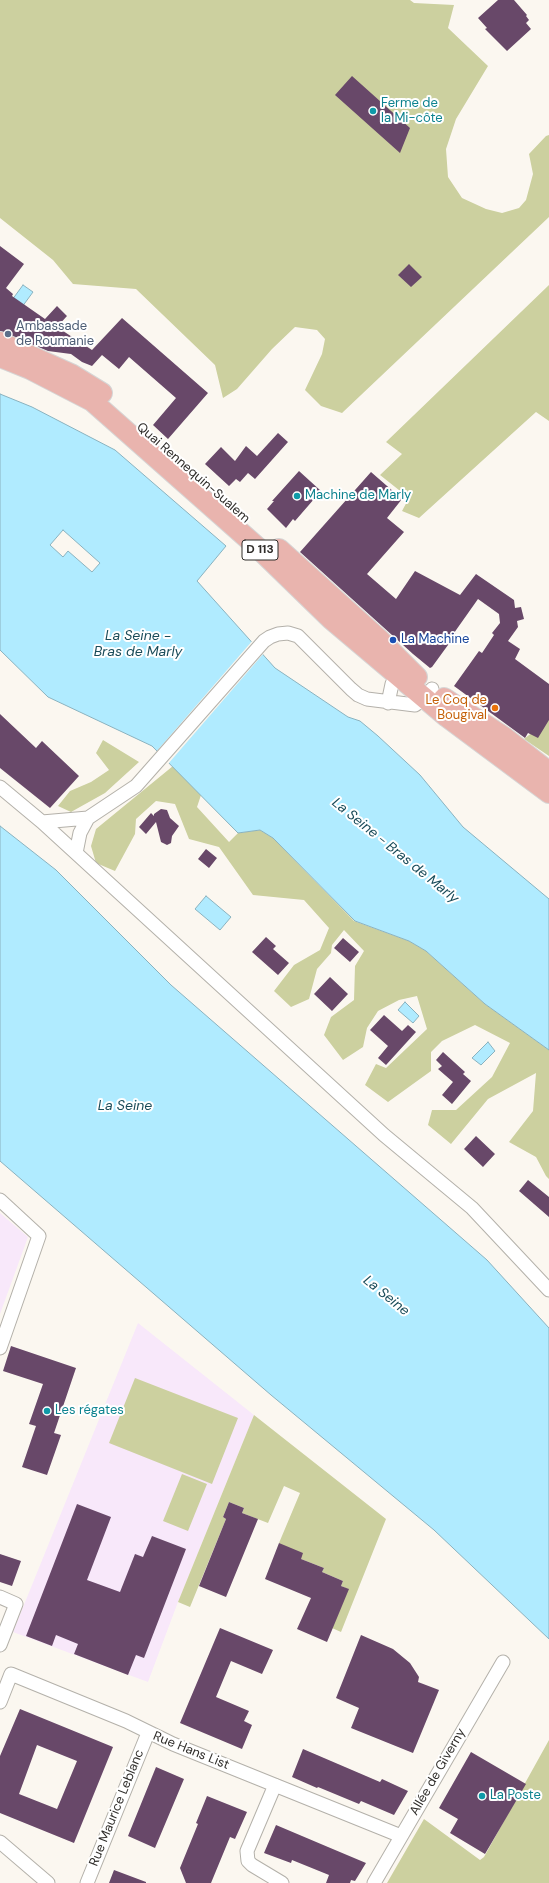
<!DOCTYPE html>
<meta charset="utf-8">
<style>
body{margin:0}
canvas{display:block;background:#fbf7f0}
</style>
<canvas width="549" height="1883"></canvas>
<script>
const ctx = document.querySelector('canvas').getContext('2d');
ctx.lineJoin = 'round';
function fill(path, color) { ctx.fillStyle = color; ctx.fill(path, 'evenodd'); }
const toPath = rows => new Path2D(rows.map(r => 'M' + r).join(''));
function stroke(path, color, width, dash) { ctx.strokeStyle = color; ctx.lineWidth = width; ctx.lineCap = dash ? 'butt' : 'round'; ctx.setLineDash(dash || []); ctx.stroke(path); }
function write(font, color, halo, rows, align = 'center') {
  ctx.font = font + ' "DM Sans",sans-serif'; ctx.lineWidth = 4; ctx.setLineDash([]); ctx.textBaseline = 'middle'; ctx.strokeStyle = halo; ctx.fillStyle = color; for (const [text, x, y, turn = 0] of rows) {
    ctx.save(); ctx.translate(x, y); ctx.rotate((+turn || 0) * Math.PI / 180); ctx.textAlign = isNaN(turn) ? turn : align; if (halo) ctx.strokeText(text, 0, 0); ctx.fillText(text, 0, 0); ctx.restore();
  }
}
fill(toPath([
 [0,1213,28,1237,0,1314],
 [138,1323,254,1415,178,1602,148,1682,13,1632]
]), '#f8e8fa');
fill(toPath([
 [0,0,410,0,414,3,454,5,448,28,488,66,456,119,446,149,448,177,462,198,486,209,502,213,519,208,526,200,533,174,529,154,546,136,549,135,549,217,342,413,321,406,305,390,322,354,325,339,317,330,295,327,272,349,237,389,223,398,215,365,136,289,73,284,53,260,0,218],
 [549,285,549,421,536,412,419,518,402,511,409,498,380,475,402,454,386,442],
 [549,719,549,756,524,739],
 [103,740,139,762,105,793,71,812,58,806,70,791,91,782,109,770,96,753],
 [173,766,201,795,197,807,229,842,238,833,260,830,273,838,354,921,409,941,426,951,485,1004,549,1050,549,1179,546,1176,536,1157,509,1142,533,1111,536,1073,488,1099,451,1144,428,1125,432,1110,456,1110,492,1077,510,1043,475,1025,442,1041,431,1052,431,1071,388,1102,365,1085,376,1064,386,1068,427,1029,417,996,399,1000,378,1011,367,1028,363,1047,343,1060,324,1035,331,1017,354,1000,355,966,364,951,344,930,332,945,331,953,317,969,309,999,291,1007,274,991,294,965,320,950,329,928,304,900,253,895,219,847,189,839,175,804,156,801,136,819,135,834,115,871,96,863,91,846,96,829],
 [135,1378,238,1418,212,1484,109,1443],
 [254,1415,386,1519,341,1632,332,1628,348,1589,341,1586,343,1581,322,1572,324,1568,301,1559,279,1543,300,1493,284,1486,268,1523,242,1513,244,1508,229,1502,223,1517,226,1519,190,1607,178,1602],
 [182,1474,207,1484,188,1531,163,1521],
 [549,1740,549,1883,387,1883,424,1819,480,1860,484,1857]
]), '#ccd09f');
const water = toPath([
 [23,285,33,292,22,307,12,300,23,285],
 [0,394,32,407,115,450,226,546,197,581,275,668,348,717,360,721,378,736,420,775,463,827,549,899,549,1050,485,1004,426,951,409,941,355,921,273,838,260,830,238,833,152,746,48,697,0,650,0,394],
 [63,530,100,563,92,572,68,551,63,557,50,545,63,530],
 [0,826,56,870,171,985,487,1260,549,1328,549,1639,434,1530,271,1395,0,1161,0,826],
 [206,896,231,917,220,930,195,909,206,896],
 [405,1002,419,1016,413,1023,398,1010,405,1002],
 [488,1042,495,1051,481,1065,472,1058,488,1042]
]);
fill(water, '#b0ebff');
stroke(water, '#8ab2bf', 1);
fill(toPath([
 [253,640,264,653,168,764,156,752]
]), '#fbf7f0');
fill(toPath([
 [498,0,514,0,527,15,526,16,529,20,526,23,531,29,507,51,485,29,487,28,478,18],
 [352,76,410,128,400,153,335,95],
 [0,246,24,264,6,288,13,294,12,296,45,319,57,306,67,316,57,327,92,350,122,318,208,393,168,439,153,425,176,398,129,357,119,369,102,355,92,366,82,362,71,354,48,351,0,331],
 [409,264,422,277,411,287,398,275],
 [278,433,288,442,255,479,248,473,240,482,236,479,229,486,205,464,221,447,235,461,246,446,257,456],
 [299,471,321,491,295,521,293,519,286,528,267,509,274,501,272,501],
 [371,472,402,499,387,518,404,532,367,574,396,599,415,571,460,595,476,574,514,600,515,608,521,607,524,619,517,621,518,627,508,641,520,649,515,659,549,684,549,720,538,738,528,733,525,738,454,686,479,651,482,653,494,635,492,633,500,623,499,614,478,599,454,633,456,634,432,667,430,668,413,654,300,552],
 [0,714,36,748,42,741,79,776,50,808,0,768],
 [161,809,167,810,170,818,179,826,172,836,171,843,167,845,161,842,156,822,146,834,139,827,151,813,154,816,154,814],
 [206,849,217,858,209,868,198,859],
 [266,937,276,946,273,949,289,963,278,975,252,952],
 [343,938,359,952,350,962,334,948],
 [330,977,348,994,332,1011,314,994],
 [384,1015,402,1031,408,1025,416,1032,386,1065,378,1058,388,1046,370,1030],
 [443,1052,465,1072,463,1074,471,1081,452,1104,442,1095,453,1082,438,1069,442,1066,436,1060],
 [476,1136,495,1154,483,1167,464,1149],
 [528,1180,549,1197,549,1217,519,1191],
 [11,1346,76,1368,54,1433,61,1435,47,1475,22,1467,36,1426,29,1424,43,1384,3,1371],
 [229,1502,244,1508,242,1513,258,1519,226,1597,199,1586,226,1519,223,1517],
 [77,1504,111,1517,87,1580,120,1592,135,1554,143,1557,152,1536,186,1549,144,1658,136,1655,128,1675,74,1654,78,1644,56,1635,52,1646,26,1636],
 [279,1543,303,1553,301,1559,324,1568,322,1572,343,1581,341,1586,349,1589,327,1642,297,1629,311,1598,265,1579],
 [0,1554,21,1561,12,1586,0,1582],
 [220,1628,273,1650,262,1674,231,1661,216,1697,249,1711,244,1721,252,1725,242,1749,180,1723],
 [361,1635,393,1649,410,1663,419,1677,418,1682,439,1690,413,1753,351,1728,359,1708,336,1698],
 [20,1709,113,1747,74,1843,0,1813,0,1756],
 [37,1745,77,1761,57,1809,19,1794],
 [303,1749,380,1782,382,1779,408,1791,394,1815,361,1801,359,1804,318,1787,317,1788,292,1777],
 [471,1752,526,1784,485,1854,450,1833,458,1819,439,1808],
 [156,1767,184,1779,155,1848,128,1836],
 [207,1796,247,1812,235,1839,230,1837,211,1883,186,1883,180,1868,198,1824,196,1823],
 [276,1825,328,1847,366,1863,355,1881,351,1880,350,1883,326,1883,329,1875,292,1860,291,1863,264,1853],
 [114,1870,146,1882,146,1883,109,1883]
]), '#684869');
const street = toPath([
 [388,703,392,684,403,671],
 [0,787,42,822,384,1135,472,1208,549,1290],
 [42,822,88,818],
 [76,853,80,833,88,818,136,786,264,641,270,637,278,634,288,633,298,636,351,689,358,695,367,699,415,705,425,698,432,689],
 [0,1200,39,1236,0,1348],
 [0,1597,16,1604,0,1645],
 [0,1702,11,1674,126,1721,173,1744,401,1836],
 [275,1785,247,1851,248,1861,252,1865,282,1883],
 [0,1842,48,1883],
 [87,1883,148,1733],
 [374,1883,503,1662]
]);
const primary = toPath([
 [0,342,71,374,102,393],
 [0,357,30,369,92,401,256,546,331,619,447,717,549,793],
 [279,549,380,640,417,677],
 [444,698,504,737,549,772]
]);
stroke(street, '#b4b1aa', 15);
stroke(primary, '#d6d5d5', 22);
stroke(street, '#fff', 13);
stroke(primary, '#e9b4ae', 20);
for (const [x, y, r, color] of [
 [373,111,4,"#0f9aa8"],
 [8,334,4,"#5c6f8a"],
 [297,496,4,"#0f9aa8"],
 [393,640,4,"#1a4fb4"],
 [495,708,4,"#e8710a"],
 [47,1411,4,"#0f9aa8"],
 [482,1796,4,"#0f9aa8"]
]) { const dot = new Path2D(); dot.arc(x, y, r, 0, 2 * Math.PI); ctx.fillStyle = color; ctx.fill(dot); stroke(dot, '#fff', 1.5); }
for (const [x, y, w] of [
 [260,550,36]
]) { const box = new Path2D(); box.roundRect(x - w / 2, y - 10, w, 20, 3); ctx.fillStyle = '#fff'; ctx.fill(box); stroke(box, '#302e2b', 1); }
write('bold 12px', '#302e2b', null, [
 ["D 113",260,550]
]);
write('13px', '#0d838f', '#fff', [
 ["Ferme de",381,104],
 ["la Mi-côte",381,119],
 ["Machine de Marly",305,496],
 ["Les régates",55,1411],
 ["La Poste",490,1796]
], 'left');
write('13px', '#4e5e75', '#fff', [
 ["Ambassade",16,327],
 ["de Roumanie",16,342]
], 'left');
write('13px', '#302e2b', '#fff', [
 ["Quai Rennequin-Sualem",193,473,41],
 ["Rue Hans List",191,1751,22],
 ["Allée de Giverny",438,1772,-60],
 ["Rue Maurice Leblanc",117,1808,-68]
]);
write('13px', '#164399', '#fff', [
 ["La Machine",401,640]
], 'left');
write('13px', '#c56008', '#fff', [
 ["Le Coq de",487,701],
 ["Bougival",487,716]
], 'right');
write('italic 14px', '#1a4c5a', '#fff', [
 ["La Seine -",138,636],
 ["Bras de Marly",138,652],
 ["La Seine - Bras de Marly",395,851,39],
 ["La Seine",125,1106],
 ["La Seine",386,1296,39]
]);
</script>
